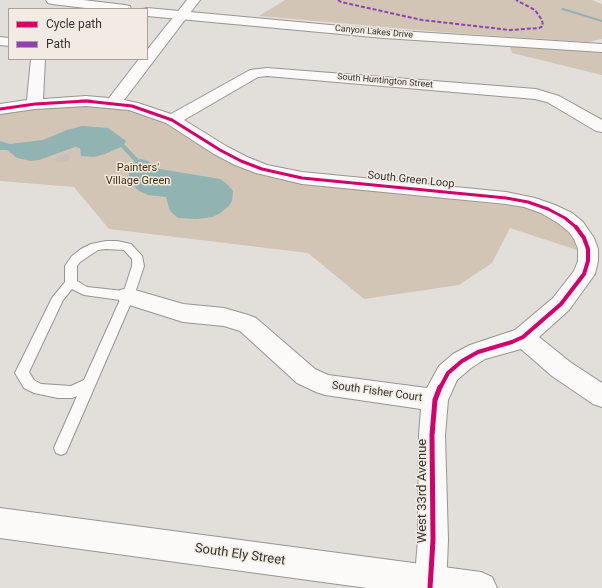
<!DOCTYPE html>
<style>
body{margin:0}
#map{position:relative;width:602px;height:588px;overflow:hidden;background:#e2deda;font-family:Roboto,sans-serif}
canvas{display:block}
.legend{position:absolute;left:8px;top:8px;width:140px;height:52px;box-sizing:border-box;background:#f2ebe3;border:1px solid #a7a19b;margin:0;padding:5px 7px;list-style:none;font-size:12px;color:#363330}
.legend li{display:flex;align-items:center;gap:8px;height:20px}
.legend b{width:20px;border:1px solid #a7a19b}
</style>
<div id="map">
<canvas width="602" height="588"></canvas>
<ul class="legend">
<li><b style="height:5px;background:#d6006c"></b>Cycle path</li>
<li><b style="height:5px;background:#8e44ad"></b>Path</li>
</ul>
</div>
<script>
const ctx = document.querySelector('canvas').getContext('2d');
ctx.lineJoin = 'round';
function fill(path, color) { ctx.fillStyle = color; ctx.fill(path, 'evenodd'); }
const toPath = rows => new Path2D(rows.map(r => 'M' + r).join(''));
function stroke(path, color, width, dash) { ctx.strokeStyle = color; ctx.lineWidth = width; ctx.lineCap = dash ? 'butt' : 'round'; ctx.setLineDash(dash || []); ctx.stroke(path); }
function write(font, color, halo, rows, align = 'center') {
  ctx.font = font + ' Roboto,sans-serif'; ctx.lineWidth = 3; ctx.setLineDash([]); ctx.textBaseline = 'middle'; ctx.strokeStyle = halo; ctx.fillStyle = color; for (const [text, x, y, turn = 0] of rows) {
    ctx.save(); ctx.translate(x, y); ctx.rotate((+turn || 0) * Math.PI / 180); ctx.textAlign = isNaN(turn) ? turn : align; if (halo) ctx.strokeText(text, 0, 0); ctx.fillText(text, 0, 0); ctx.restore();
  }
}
fill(toPath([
 [285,0,592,0,602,4,602,39,587,42,442,32,259,16],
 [510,46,602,53,602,75,512,53],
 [85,105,131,111,147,116,166,124,224,161,250,172,277,179,304,184,522,207,538,212,556,220,567,230,574,240,577,250,510,228,492,263,459,285,364,299,308,253,109,229,74,187,0,181,0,114,63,106]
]), '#d2c5b5');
fill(toPath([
 [82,126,108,128,126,141,123,146,105,154,94,157,81,156,80,148,75,147,39,160,31,161,17,158,7,150,0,150,0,141,10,144,43,140,67,130],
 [140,159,146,160,160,169,220,179,227,184,233,191,232,201,229,206,219,214,212,217,198,219,178,218,170,211,166,197,148,195,139,191,133,185,129,179,129,170,133,162]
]), '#91b3b1');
fill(toPath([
 [563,8,602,20,602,22,562,10,561,9,563,8],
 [123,144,125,145,138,159,138,161,134,161,121,147,120,146,123,144]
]), '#91b3b1');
fill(toPath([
 [64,154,69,155,70,158,67,161,57,162,55,159,58,156]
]), '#c3c0bd');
const service = toPath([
 [106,241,117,241,131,244,142,256,144,266,134,296,68,448,66,453,61,455,56,453,54,448,77,396,72,398,58,398,34,393,24,388,15,373,52,298,65,282,65,266,67,263,72,256,81,249,91,244,106,241],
 [106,249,124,250,132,259,132,266,124,291,87,287,77,281,77,266,80,262,98,250,106,249],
 [72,289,84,295,120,300,84,380,71,386,41,384,34,380,29,372,63,300,72,289]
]);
const minor = toPath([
 [187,0,200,0,124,100,138,103,171,114,250,70,267,68,536,89,559,96,602,120,602,132,596,131,547,102,535,99,267,76,258,77,184,120,226,146,247,157,267,165,302,172,506,192,535,198,555,205,572,213,583,222,594,238,598,249,598,261,595,274,569,310,539,337,570,362,602,383,602,407,593,404,552,376,521,349,485,359,471,368,457,380,448,400,445,435,448,540,446,588,414,588,418,540,419,435,421,409,325,395,316,392,297,383,240,331,224,326,183,322,120,302,117,296,120,290,128,288,183,304,224,308,248,315,256,318,315,369,328,375,427,388,439,366,453,354,470,345,515,330,553,298,574,271,578,261,578,249,574,239,569,232,558,223,541,213,524,207,506,204,302,184,256,173,235,165,214,154,166,123,129,110,86,106,35,109,0,114,0,104,27,100,31,59,45,59,43,99,86,96,109,98,139,59,147,59,147,50,187,0],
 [0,37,9,38,9,46,0,45,0,37]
]);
const tertiary = toPath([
 [46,0,83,0,125,5,130,6,131,9,94,9,52,4,48,3,46,0],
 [147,8,384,30,602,44,602,52,384,38,147,16,147,9,143,9,147,8],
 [0,508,481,572,492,577,497,588,367,588,0,538,0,508]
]);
stroke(service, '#989592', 2);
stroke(minor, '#989592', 2);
stroke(tertiary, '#989592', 2);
fill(service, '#fbfaf9');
fill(minor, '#fbfaf9');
fill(tertiary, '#fbfaf9');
stroke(toPath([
 [338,0,341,2,422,20,510,30,539,28,543,26,542,20,535,10,516,0]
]), '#8e44ad', 2, [4, 2]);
stroke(toPath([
 [80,101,91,101]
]), '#d6006c', 2.5);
stroke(toPath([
 [0,109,35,104,86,101,132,106,172,120,220,150,241,161,262,169,302,178,506,198,528,202,548,209,565,218,577,228]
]), '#d6006c', 3);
stroke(toPath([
 [440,388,448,373,462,361,478,352,512,342,523,337,561,304,584,274,588,261,588,249,584,238,576,227]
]), '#d6006c', 4);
stroke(toPath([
 [430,588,433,540,432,435,435,400,440,387]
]), '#d6006c', 5);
write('9px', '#363330', '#f2ebe3', [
 ["Canyon Lakes Drive",374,32,5],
 ["South Huntington Street",385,81,5]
]);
write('11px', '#472d02', '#f2ebe3', [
 ["Painters'",138,168],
 ["Village Green",138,181]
]);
write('11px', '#363330', '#f2ebe3', [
 ["South Green Loop",411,180,6],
 ["South Fisher Court",377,392,8]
]);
write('13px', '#363330', '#f2ebe3', [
 ["West 33rd Avenue",423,491,-90],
 ["South Ely Street",240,555,8]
]);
</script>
